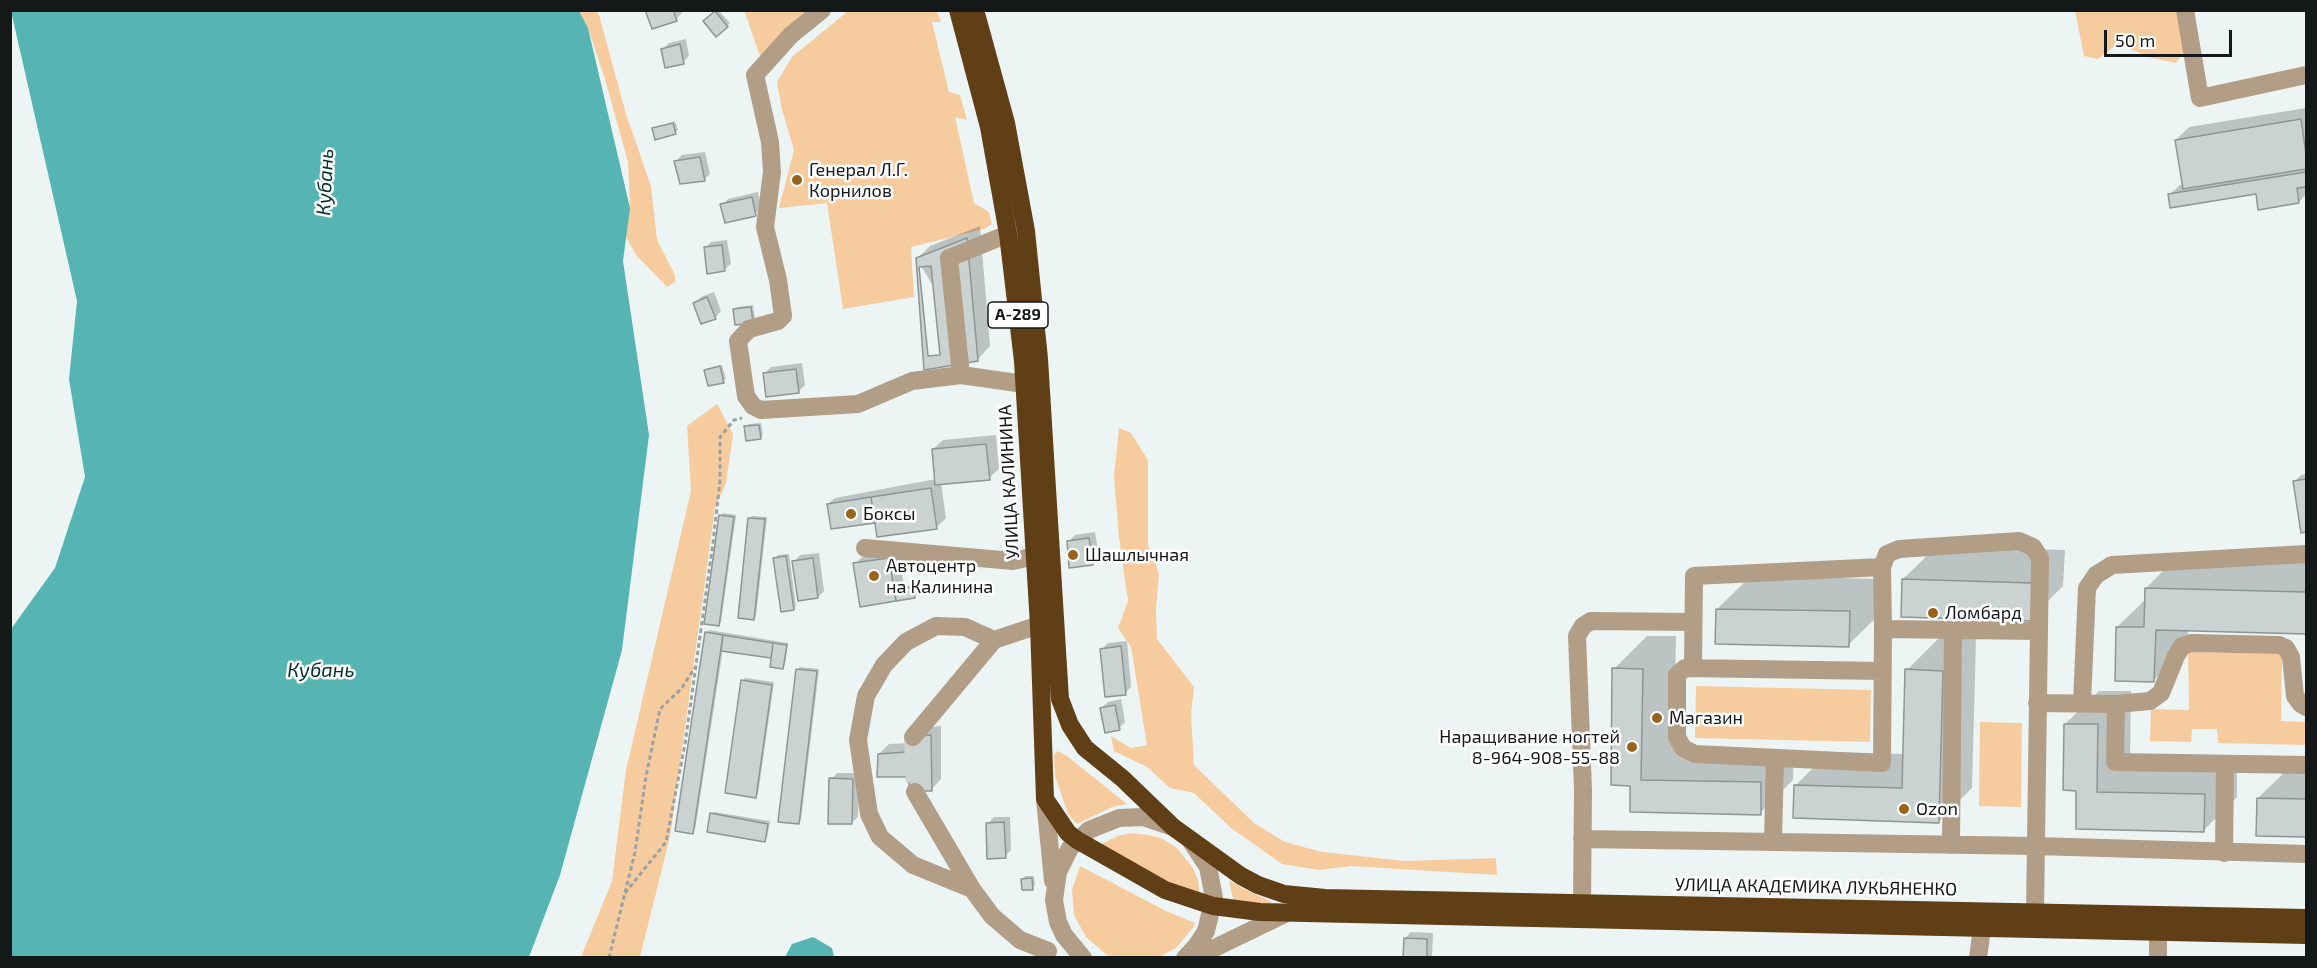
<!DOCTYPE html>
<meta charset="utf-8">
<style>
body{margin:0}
#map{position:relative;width:2317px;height:968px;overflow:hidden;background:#ecf5f4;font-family:"Exo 2",sans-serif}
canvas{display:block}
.frame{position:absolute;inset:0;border:12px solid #151818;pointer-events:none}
.scale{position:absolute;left:2104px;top:30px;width:128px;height:27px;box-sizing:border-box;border:3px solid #151818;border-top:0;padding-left:8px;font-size:18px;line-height:21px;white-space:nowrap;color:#151818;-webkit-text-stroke:4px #fff;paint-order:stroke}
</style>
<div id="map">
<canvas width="2317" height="968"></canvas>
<div class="frame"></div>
<div class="scale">50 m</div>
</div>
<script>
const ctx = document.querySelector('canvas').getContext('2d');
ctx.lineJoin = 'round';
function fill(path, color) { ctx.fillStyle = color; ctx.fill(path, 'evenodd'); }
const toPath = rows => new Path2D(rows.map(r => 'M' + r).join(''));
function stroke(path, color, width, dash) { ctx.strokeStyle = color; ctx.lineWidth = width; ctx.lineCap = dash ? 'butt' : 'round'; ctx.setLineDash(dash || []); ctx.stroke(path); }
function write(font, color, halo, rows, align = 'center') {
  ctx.font = font + ' "Exo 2",sans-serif'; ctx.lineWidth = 5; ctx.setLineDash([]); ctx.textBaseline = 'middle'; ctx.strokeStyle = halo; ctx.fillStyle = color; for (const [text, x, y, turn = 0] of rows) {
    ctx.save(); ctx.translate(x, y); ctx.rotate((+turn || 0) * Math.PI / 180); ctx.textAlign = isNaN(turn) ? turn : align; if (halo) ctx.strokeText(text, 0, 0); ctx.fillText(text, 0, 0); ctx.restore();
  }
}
fill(toPath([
 [744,10,816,11,760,56],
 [578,11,596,11,599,15,626,114,651,186,657,240,675,275,675,282,667,287,636,255,623,231,630,208,628,162,605,79,588,28],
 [848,11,937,11,941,22,932,22,949,92,960,95,967,120,955,117,974,203,989,212,992,224,984,229,911,247,914,297,843,309,827,203,779,208,794,150,782,110,777,82,792,57],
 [2075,11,2177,11,2184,51,2176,63,2152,58,2117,44,2098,59,2084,56],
 [717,404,733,434,726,483,715,508,670,837,640,957,581,957,612,881,626,770,691,491,687,426],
 [1119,428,1131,433,1148,460,1148,545,1159,573,1156,609,1157,639,1194,687,1191,714,1194,765,1254,823,1285,842,1322,852,1405,861,1496,858,1497,875,1351,866,1319,870,1282,864,1231,828,1194,793,1170,788,1147,767,1114,751,1111,736,1131,748,1147,745,1131,647,1118,628,1128,601,1119,538,1114,476],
 [2188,652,2282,654,2281,721,2306,722,2305,745,2218,743,2217,729,2192,729,2191,742,2150,741,2151,709,2189,710],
 [1696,686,1871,690,1870,742,1695,738],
 [1980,722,2022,723,2021,807,1979,806],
 [1057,751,1067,756,1127,804,1112,807,1077,824,1068,814,1055,776,1054,755],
 [1130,833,1149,835,1161,838,1177,848,1193,868,1198,880,1200,898,1174,888,1101,844,1118,836],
 [1080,866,1166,911,1195,923,1192,929,1176,948,1159,957,1114,957,1107,955,1086,937,1074,915,1072,890],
 [1229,881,1231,881,1242,888,1272,902,1267,904,1234,902]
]), '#f6cc9f');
fill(toPath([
 [11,11,579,11,588,28,630,208,623,261,649,435,622,650,560,875,529,957,11,957,11,629,55,568,85,477,69,379,77,301],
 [813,937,832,948,834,957,785,957,792,944]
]), '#56b5b2');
fill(toPath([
 [647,10,681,10,682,13,676,19],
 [718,10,730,23,727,26,705,21],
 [686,39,689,56,683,62,663,49,669,43],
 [2306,108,2306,194,2299,202,2257,192,2170,194,2180,185,2183,184,2176,140,2189,127],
 [675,121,678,130,675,132,654,129],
 [705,152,710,174,704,180,676,161,682,155],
 [758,192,761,208,755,214,722,205,728,199],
 [980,226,990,346,977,360,917,259,930,246],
 [727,240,731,264,724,270,705,248,711,242],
 [714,292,721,311,715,318,695,303,701,297],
 [753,305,755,318,752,321,735,310,737,307],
 [802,363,805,385,799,391,764,374,771,367],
 [722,365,726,379,723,381,705,371],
 [761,423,763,435,760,438,746,427,749,424],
 [996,435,999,469,989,478,941,483,946,518,936,528,876,522,828,504,835,498,936,479,933,449,943,440],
 [2306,474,2306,530,2302,531,2294,482,2301,475],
 [723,513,736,515,721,622,719,624,720,516],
 [752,516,767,517,756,616,754,619,750,518],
 [1095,532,1099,557,1093,564,1069,541,1075,535],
 [1937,546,2065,550,2063,586,2030,619,1903,579],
 [898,549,904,586,915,585,917,594,914,597,862,605,855,564,865,554],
 [819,553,824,591,818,597,794,562,800,555],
 [789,554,796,606,794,609,783,610,775,558,778,555],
 [2179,555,2306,558,2306,632,2188,629,2187,647,2154,680,2117,627,2146,599,2146,588],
 [1751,576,1882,579,1882,612,1848,645,1717,609],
 [709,630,788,643,785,665,782,667,773,657,723,649,695,830,692,832,706,633],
 [1647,636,1676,636,1674,747,1794,750,1793,780,1760,813,1632,784,1614,669],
 [1940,637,1976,638,1972,788,1939,821,1796,785,1829,752,1904,754,1907,670],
 [1127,641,1131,687,1125,693,1102,649,1108,643],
 [800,667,819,669,801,820,799,823,797,670],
 [745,678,774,682,758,794,755,796,742,681],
 [2099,691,2131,691,2130,759,2237,761,2237,797,2204,830,2078,789,2065,724],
 [1121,699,1125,722,1119,728,1101,708,1108,702],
 [941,726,941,779,932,789,879,754,889,744,910,743,921,728],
 [2292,765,2306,765,2306,835,2258,834,2258,798],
 [837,773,859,773,858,817,851,823,831,779],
 [714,812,770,821,767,838,764,840,711,814],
 [994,817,1010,817,1011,850,1005,856,987,824],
 [1025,876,1034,876,1035,885,1032,888,1023,879],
 [1411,932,1433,933,1432,958,1404,958,1405,938]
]), '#0003');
const building = toPath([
 [645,10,673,10,677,21,652,29,645,10],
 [715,11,728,27,716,37,703,21,715,11],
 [680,44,684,64,665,68,661,49,680,44],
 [2301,119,2306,154,2306,169,2183,189,2175,140,2301,119],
 [673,123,676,134,655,140,652,128,673,123],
 [700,157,705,181,680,184,674,161,700,157],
 [2306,172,2306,187,2297,188,2299,203,2258,210,2256,194,2170,208,2168,194,2306,172],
 [752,197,756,216,725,223,720,204,752,197],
 [967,238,978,361,924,370,916,258,967,238],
 [722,245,725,271,707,274,704,247,722,245],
 [931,266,940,355,928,356,919,267,931,266],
 [707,297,716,319,701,324,693,303,707,297],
 [751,307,753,323,735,325,733,309,751,307],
 [720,366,724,383,708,386,704,370,720,366],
 [796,369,799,393,766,397,763,373,796,369],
 [759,425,761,439,746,441,744,426,759,425],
 [986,444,990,480,935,485,932,449,986,444],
 [2306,479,2306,532,2301,533,2293,481,2306,479],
 [931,488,937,529,877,537,871,497,931,488],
 [871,497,875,523,831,529,827,504,871,497],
 [719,515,734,517,719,626,704,624,719,515],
 [748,518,765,519,754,620,738,618,748,518],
 [1089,538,1093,565,1069,568,1067,541,1089,538],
 [786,556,794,610,781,612,773,558,786,556],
 [813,558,818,598,798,601,792,561,813,558],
 [889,558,896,601,860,607,853,563,889,558],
 [1902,579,2032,583,2031,621,1901,617,1902,579],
 [913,587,915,598,896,601,894,589,913,587],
 [2145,588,2306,592,2306,634,2156,630,2154,682,2115,681,2116,627,2144,627,2145,588],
 [1716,609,1850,611,1849,647,1715,644,1716,609],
 [705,632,723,635,693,834,675,831,705,632],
 [723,635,773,643,771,658,721,651,723,635],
 [773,643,787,645,783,669,770,667,773,643],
 [1121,646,1126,695,1105,697,1100,649,1121,646],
 [1612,668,1643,669,1641,780,1761,782,1761,815,1630,812,1630,786,1611,785,1612,668],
 [796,669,817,671,799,824,778,822,796,669],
 [1905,669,1943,671,1939,823,1793,818,1794,785,1902,788,1905,669],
 [741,680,772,685,756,798,725,793,741,680],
 [1115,705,1120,730,1105,733,1100,708,1115,705],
 [2064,724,2098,724,2097,792,2205,794,2204,832,2076,829,2076,791,2063,790,2064,724],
 [931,735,932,791,909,791,909,777,877,777,878,754,907,752,910,737,931,735],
 [829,778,853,779,852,824,828,824,829,778],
 [2257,798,2306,799,2306,837,2256,836,2257,798],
 [710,813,768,824,765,842,707,832,710,813],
 [1004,822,1006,858,987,859,986,823,1004,822],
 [1032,878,1033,890,1022,890,1021,879,1032,878],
 [1404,938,1427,939,1427,958,1403,958,1404,938]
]);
fill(building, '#cad3d2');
stroke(building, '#8d9594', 1.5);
stroke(toPath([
 [913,737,915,792]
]), '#ccd4d3', 18, [18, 9]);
stroke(toPath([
 [625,893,666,842,685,744,713,543,720,481,720,437,734,420,742,418],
 [609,958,635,852,646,776,660,709,681,689,696,666]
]), '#9ca2a2', 3, [4.5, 3]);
stroke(toPath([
 [822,10,791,35,755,75,770,142,772,172,765,227,778,280,783,316,778,321,749,329,738,341,746,396,753,406,761,410,858,404,912,381,961,375,1024,384],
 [2185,10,2200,98,2306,75],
 [961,375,949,258,1008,234],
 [865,548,1013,561,1035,556],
 [1883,629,2038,631],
 [1693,668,1694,576,1882,567],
 [1882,671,1685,668,1677,675,1677,737,1683,748,1695,754,1882,763,1883,629,1882,567,1887,554,1899,549,2019,541,2033,547,2040,558,2035,913],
 [2037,703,2116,704,2115,762,2306,765],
 [2082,703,2087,588,2096,575,2112,565,2306,554],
 [2116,704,2150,701,2161,693,2176,656,2182,646,2191,643,2279,645,2286,648,2291,657,2295,696,2301,704,2306,707],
 [913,737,994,640,1039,625],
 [915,792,972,889,992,916,1020,940,1048,951],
 [1045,799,1053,881],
 [1582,839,2036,846,2306,854],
 [1773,842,1775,758],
 [1951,845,1953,630],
 [2224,853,2225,764],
 [972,889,913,865,880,837,869,814,858,740,866,696,884,665,906,642,936,626,965,627,994,640],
 [1582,903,1583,790,1577,636,1583,626,1591,621,1693,622],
 [2158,932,2158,958],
 [1083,958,1064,935,1058,922,1054,900,1058,872,1070,848,1089,830,1119,818,1143,817,1173,827],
 [1185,958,1197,945,1206,931,1214,898,1208,867,1191,841],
 [1194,958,1289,912],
 [1978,958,1982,928]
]), '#b29d86', 18);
stroke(toPath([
 [958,10,989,127,1008,234,1023,361,1039,625,1045,799,1068,833,1077,840,1165,890,1213,906,1260,912,2306,935],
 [975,10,1006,123,1026,231,1039,359,1060,699,1070,725,1085,748,1122,778,1173,827,1241,876,1258,885,1284,894,1325,898,2306,918]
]), '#603f16', 18);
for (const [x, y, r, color] of [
 [797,180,6,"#99631c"],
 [851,514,6,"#99631c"],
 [1073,555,6,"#99631c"],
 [874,576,6,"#99631c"],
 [1933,613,6,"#99631c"],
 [1657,718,6,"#99631c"],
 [1632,747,6,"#99631c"],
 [1904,809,6,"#99631c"]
]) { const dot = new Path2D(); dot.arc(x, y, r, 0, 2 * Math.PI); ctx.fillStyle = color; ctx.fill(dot); stroke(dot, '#fff', 2); }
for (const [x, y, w] of [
 [1018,315,60]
]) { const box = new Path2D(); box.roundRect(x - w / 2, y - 13, w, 26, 4.5); ctx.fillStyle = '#fff'; ctx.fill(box); stroke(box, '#151818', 1.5); }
write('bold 16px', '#151818', null, [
 ["А-289",1018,315]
]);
write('18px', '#151818', '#fff', [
 ["Генерал Л.Г.",809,170],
 ["Корнилов",809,191],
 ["Боксы",863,514],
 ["Шашлычная",1085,555],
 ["Автоцентр",886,566],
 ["на Калинина",886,587],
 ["Ломбард",1945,613],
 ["Магазин",1669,718],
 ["Наращивание ногтей",1620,737,"right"],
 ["8-964-908-55-88",1620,758,"right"],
 ["Ozon",1916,809]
], 'left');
write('18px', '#151818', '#fff', [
 ["УЛИЦА КАЛИНИНА",1009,482,-93],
 ["УЛИЦА АКАДЕМИКА ЛУКЬЯНЕНКО",1816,887,1]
]);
write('italic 20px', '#00302f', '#fff', [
 ["Кубань",325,182,-87],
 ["Кубань",321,670]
]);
</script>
